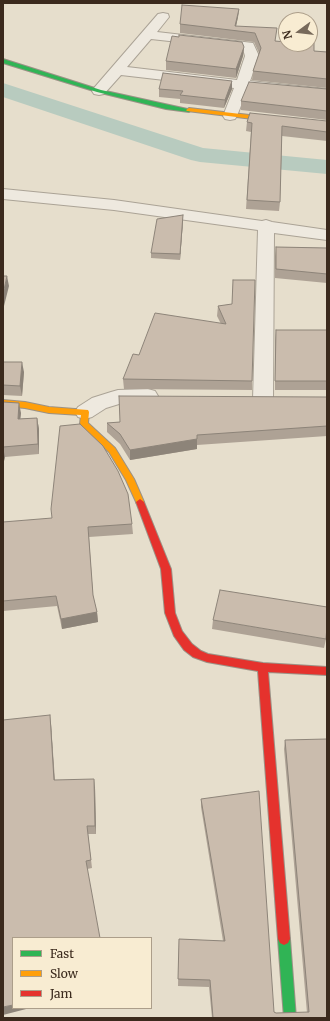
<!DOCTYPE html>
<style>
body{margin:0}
#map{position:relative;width:330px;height:1021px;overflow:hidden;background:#e6decc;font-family:Merriweather,serif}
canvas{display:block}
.frame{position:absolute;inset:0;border:4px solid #3b2a1d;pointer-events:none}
.legend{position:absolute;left:12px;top:937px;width:140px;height:72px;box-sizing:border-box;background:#f8ecd2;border:1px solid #ac9e8a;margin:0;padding:5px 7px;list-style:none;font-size:12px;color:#3b2a1d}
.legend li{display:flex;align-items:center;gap:8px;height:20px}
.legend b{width:20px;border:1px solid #ac9e8a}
.north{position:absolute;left:278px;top:12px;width:40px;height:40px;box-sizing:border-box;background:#f8ecd2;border:1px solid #ac9e8a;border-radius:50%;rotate:255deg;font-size:11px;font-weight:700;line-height:16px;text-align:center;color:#3b2a1d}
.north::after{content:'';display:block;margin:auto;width:14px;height:18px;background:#77695a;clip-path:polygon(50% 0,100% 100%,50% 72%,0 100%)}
</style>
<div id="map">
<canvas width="330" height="1021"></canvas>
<div class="frame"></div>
<ul class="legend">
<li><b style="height:5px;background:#30b455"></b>Fast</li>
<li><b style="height:5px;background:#ff9f0a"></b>Slow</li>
<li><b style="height:5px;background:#e5322d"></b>Jam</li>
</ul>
<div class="north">N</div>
</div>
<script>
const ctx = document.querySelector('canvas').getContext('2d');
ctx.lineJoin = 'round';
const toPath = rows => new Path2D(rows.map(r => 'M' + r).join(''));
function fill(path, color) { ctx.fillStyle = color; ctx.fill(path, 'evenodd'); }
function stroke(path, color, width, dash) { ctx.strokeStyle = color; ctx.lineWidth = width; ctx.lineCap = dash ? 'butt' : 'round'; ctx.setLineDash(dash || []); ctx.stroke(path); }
fill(toPath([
 [3,83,203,148,327,160,327,174,200,162,191,160,3,97,3,83]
]), '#b8cbbf');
const street = toPath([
 [163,13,168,14,169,17,157,32,253,43,259,56,250,81,327,89,327,97,247,90,237,116,235,119,230,120,225,119,223,116,234,88,121,75,104,94,99,95,94,94,92,91,94,88,158,14,163,13],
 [151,39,243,49,245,56,237,80,127,67,151,39],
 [3,189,114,200,262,221,266,220,272,222,327,230,327,240,274,233,273,399,270,404,263,406,256,404,253,399,258,230,114,210,3,199,3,189],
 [148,389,155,391,158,396,155,401,148,403,119,404,106,408,92,417,85,419,78,417,75,412,78,407,92,398,111,392,118,390,148,389]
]);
const fast = toPath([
 [3,59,101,90,192,110,189,112,166,109,97,92,3,63,3,59],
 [284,933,288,935,290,939,296,1018,284,1018,278,939,280,935,284,933]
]);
const slow = toPath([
 [189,108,327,124,327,128,187,111,186,110,189,108],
 [3,400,25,402,49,407,88,410,89,412,88,423,115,448,134,479,144,502,143,504,137,504,126,480,109,452,81,426,80,424,81,415,49,413,25,408,3,406,3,400]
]);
const jam = toPath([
 [140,499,144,502,171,569,175,613,182,631,192,644,201,651,208,654,263,663,327,667,327,675,268,672,290,939,288,943,284,945,280,943,278,939,258,671,207,662,193,657,184,650,174,636,165,613,161,569,136,502,140,499]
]);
stroke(street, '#aba396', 2);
stroke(fast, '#9b9286', 2);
stroke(slow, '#9b9286', 2);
stroke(jam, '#9b9286', 2);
fill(street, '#eee9df');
fill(fast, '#30b455');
fill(slow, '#ff9f0a');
fill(jam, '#e5322d');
fill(toPath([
 [239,9,238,17,236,26,276,41,314,51,327,52,327,88,252,80,253,71,259,53,254,42,180,33,180,24],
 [244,47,243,56,236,78,166,70,166,61],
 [232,81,232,89,224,108,180,103,180,99,159,97,159,89],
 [327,89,327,120,241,110,241,101],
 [327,121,327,141,282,136,280,202,279,211,246,209,251,132,246,131,247,122],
 [183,221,180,260,151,258,151,253],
 [276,247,327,248,327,283,275,278,275,256],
 [233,280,252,381,252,390,124,389,123,379,139,355,221,324,217,316,218,306,232,304],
 [276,330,327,330,327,390,275,390,275,340],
 [3,362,24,372,22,396,3,395],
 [327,397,327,436,197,445,197,449,130,460,120,444,107,432,107,423,120,422],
 [3,402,21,413,20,419,37,418,39,429,39,454,5,457,3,465],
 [3,522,132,524,133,534,89,537,93,595,97,612,98,622,62,629,57,606,3,611],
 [213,620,326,639,324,648,212,629],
 [51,724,55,780,95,787,96,834,88,834,92,868,87,869,13,938],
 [285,740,327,1018,212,1018,209,987,178,986,179,939,223,941,201,807,201,799,274,1012,276,1013,307,1013,284,749]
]), '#aea295');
fill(toPath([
 [239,9,238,17,235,31,235,26],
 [244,47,243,56,236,78,236,69],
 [232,81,232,89,224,108,225,100],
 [183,215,183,221,180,260,180,254],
 [7,276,9,286,3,310,3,294],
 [22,362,24,372,22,396,20,386],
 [19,403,21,413,19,430,18,419],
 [37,418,39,429,39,454,38,444],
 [197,439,197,449,130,460,130,450],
 [3,447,5,457,3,465],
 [97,612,98,622,62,629,61,619],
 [50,715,51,724,55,789,54,780],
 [94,779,95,787,96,834,95,826],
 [13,1005,13,1008,30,1008,3,1015,3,1007]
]), '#8d8479');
const building = toPath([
 [182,5,239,9,235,26,277,28,275,41,286,42,286,44,310,44,310,43,314,43,314,51,327,52,327,79,253,71,261,48,255,33,180,24,182,5],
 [179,35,242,42,244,47,236,69,166,61,172,36,179,37,179,35],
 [163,73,232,81,225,100,180,95,183,91,159,89,163,73],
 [249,82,327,89,327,111,241,101,249,82],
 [250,113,327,121,327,132,282,126,280,202,247,200,252,123,247,122,250,113],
 [183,215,180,254,151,253,157,219,183,215],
 [276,247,327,248,327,274,276,269,276,247],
 [3,276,7,276,3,294,3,276],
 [233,280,255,280,252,381,123,379,133,354,139,355,155,313,226,324,218,306,232,304,233,280],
 [276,330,327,330,327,381,275,381,276,330],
 [3,362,22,362,20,386,3,385,3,362],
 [119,396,327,397,327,426,197,435,197,439,130,450,120,434,107,423,120,422,119,396],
 [3,402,19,403,18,419,37,418,38,444,3,447,3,448,3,402],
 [80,424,103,446,118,471,128,494,132,524,88,527,93,595,97,612,61,619,56,596,3,601,3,522,52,518,51,509,60,426,80,424],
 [220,590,327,607,327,626,326,639,213,620,220,590],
 [50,715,54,780,94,779,95,826,87,826,91,860,86,861,100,938,13,938,13,1005,3,1007,3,720,50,715],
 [327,739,327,1018,213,1018,210,980,178,979,179,939,225,941,201,799,259,791,274,1012,276,1013,309,1012,285,740,327,739]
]);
fill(building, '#cabcad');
stroke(building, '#8d8479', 1);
</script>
